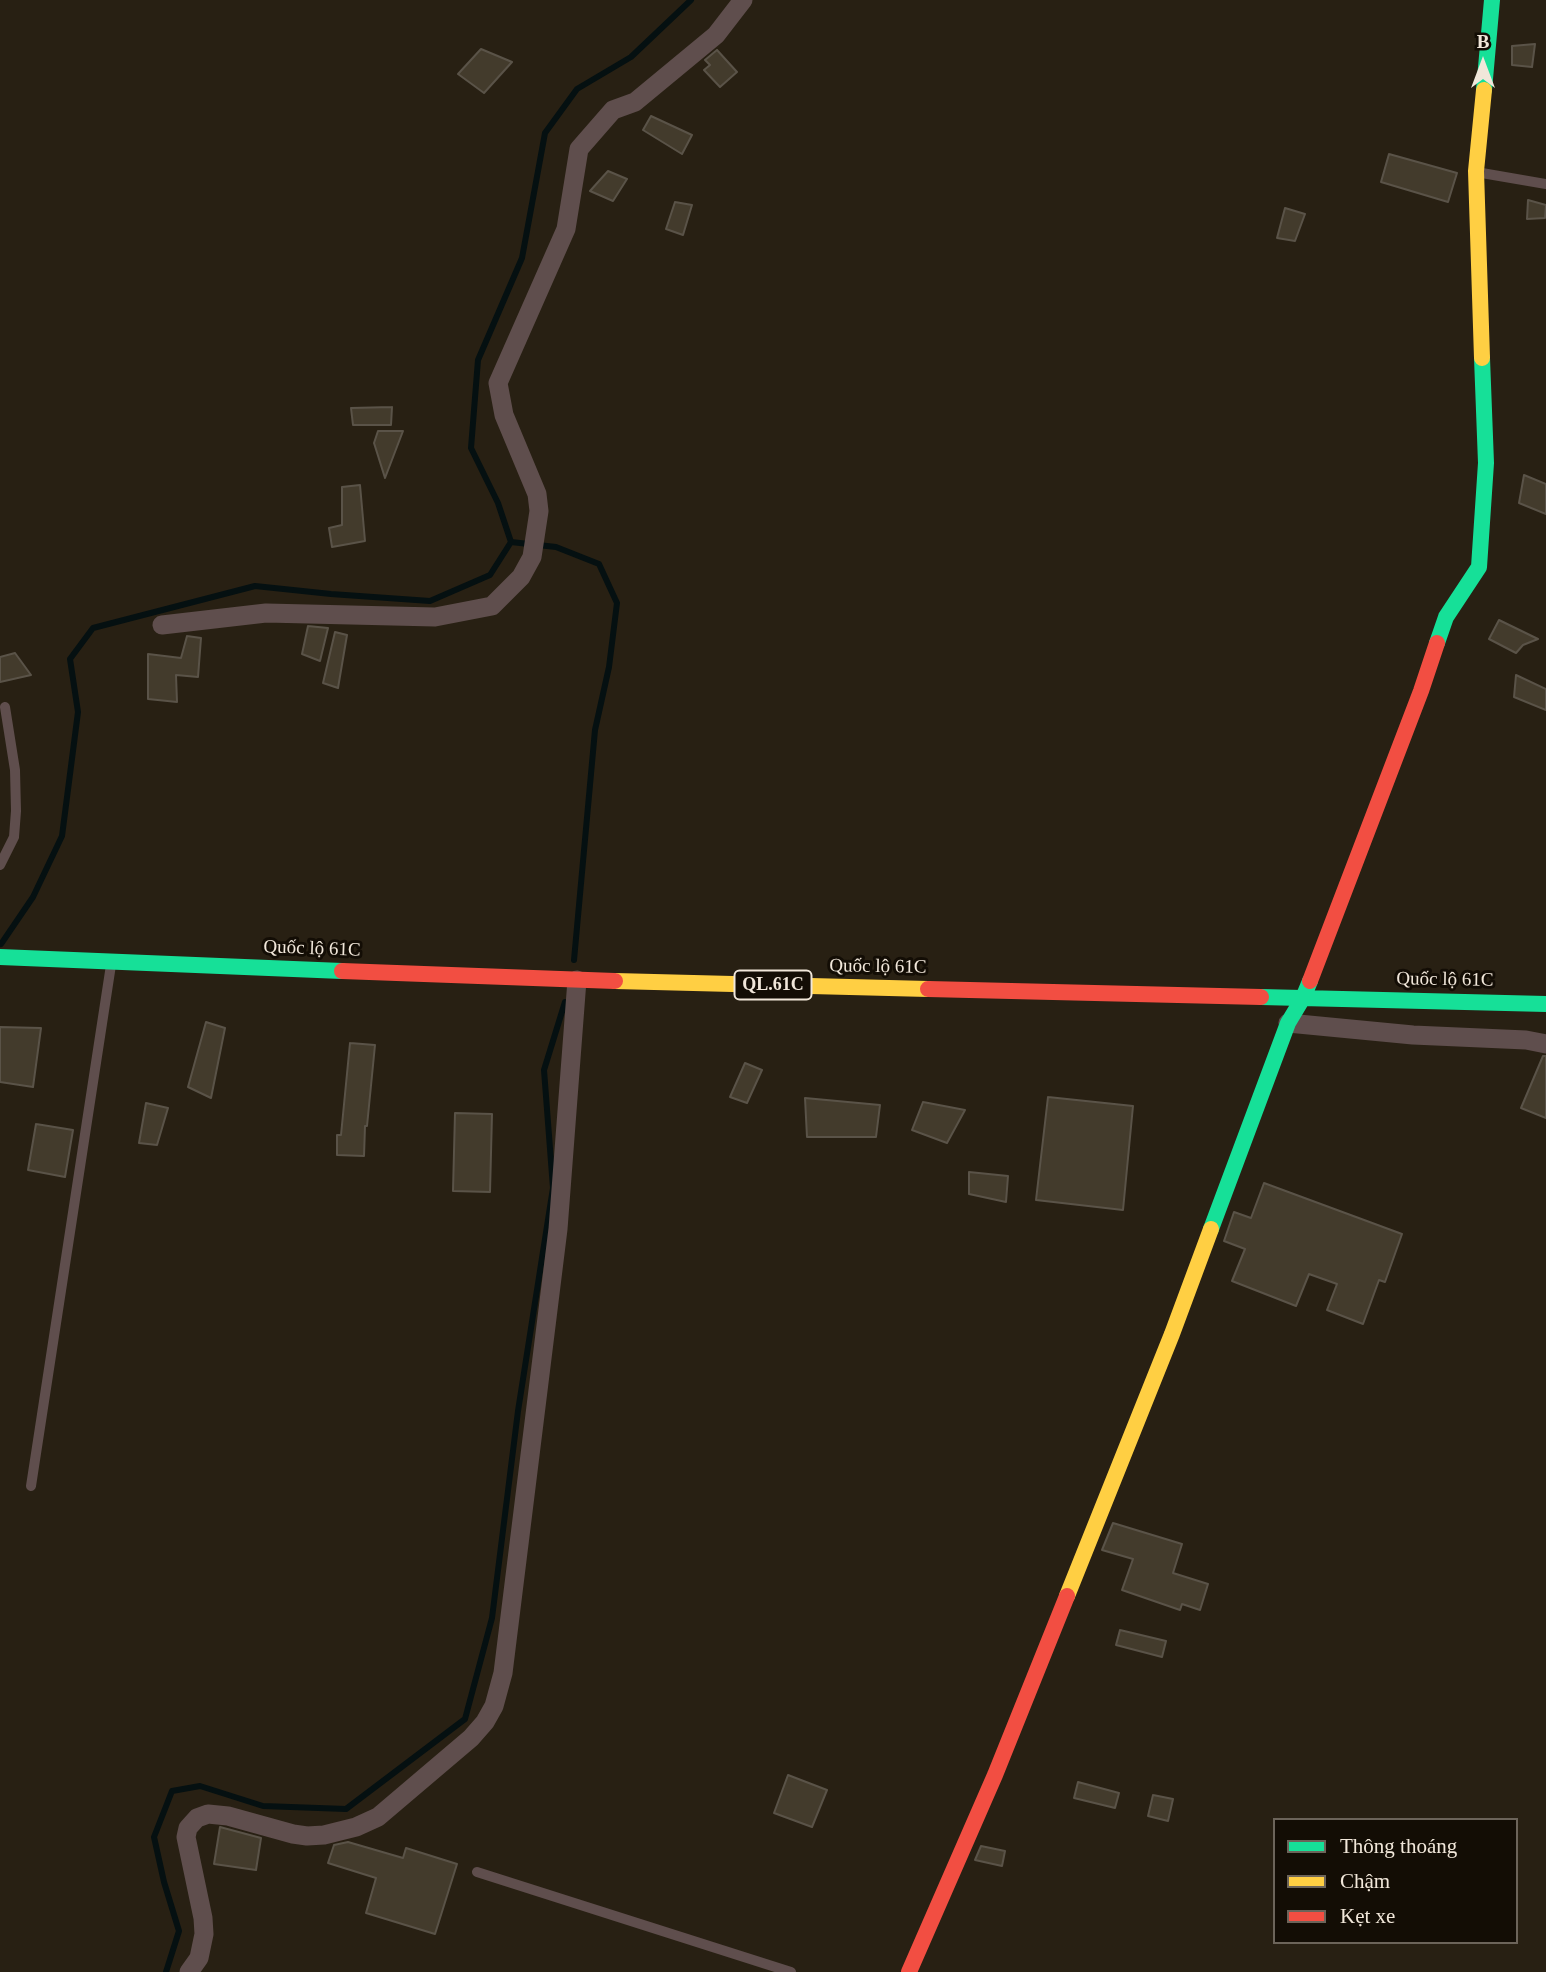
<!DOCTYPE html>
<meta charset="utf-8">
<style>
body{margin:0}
#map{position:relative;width:1546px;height:1972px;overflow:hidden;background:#282013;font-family:"Times New Roman",serif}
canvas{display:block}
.legend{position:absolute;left:1273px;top:1818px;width:245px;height:126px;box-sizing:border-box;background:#130d05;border:2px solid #6c645a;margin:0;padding:9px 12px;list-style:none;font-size:21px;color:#f1e7da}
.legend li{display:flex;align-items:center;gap:14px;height:35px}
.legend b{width:35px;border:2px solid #6c645a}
.north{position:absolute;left:1448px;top:28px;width:70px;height:70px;-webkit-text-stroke:5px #130d05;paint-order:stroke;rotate:0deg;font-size:19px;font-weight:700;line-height:28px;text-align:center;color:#f1e7da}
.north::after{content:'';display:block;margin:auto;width:24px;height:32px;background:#f1e7da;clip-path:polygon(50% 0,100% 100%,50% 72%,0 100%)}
</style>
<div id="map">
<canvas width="1546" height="1972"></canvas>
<ul class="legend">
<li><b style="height:9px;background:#16e098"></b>Thông thoáng</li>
<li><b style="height:9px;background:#ffcf43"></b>Chậm</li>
<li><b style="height:9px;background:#f24e42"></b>Kẹt xe</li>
</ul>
<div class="north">B</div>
</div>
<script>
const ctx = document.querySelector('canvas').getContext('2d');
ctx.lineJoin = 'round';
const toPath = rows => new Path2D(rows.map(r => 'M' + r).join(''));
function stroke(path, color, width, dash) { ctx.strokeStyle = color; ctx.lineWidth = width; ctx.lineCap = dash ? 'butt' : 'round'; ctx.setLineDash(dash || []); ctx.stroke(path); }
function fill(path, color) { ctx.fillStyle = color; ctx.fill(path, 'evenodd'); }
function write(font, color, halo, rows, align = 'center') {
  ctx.font = font + ' "Times New Roman",serif'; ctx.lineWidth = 6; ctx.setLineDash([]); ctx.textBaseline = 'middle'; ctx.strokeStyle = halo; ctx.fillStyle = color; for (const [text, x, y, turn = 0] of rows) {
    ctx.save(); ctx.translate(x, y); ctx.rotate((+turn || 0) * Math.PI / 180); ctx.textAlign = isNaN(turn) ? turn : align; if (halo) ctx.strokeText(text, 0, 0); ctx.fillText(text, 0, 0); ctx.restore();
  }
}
stroke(toPath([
 [511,542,556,547,599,564,617,603,609,667,595,730,574,960],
 [1,944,33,897,62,836,78,712,70,659,93,628,255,586,331,594,430,601,490,575,511,542,498,503,471,448,478,360,522,258,545,133,577,89,631,57,691,0],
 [166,1972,179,1931,164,1882,154,1837,172,1791,200,1786,263,1806,346,1809,465,1719,492,1618,518,1411,553,1188,544,1070,565,1002]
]), '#051011', 6);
const building = toPath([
 [1535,44,1532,67,1512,65,1512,46,1535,44],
 [481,49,512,62,484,93,458,74,481,49],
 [717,50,737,72,720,87,704,70,710,65,705,60,717,50],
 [651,116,692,135,682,154,643,130,651,116],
 [1389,154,1457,173,1448,202,1381,182,1389,154],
 [608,171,627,179,613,201,590,191,608,171],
 [1528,200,1546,205,1545,218,1527,219,1528,200],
 [675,202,692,205,683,235,666,229,675,202],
 [1285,208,1305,214,1295,241,1277,238,1285,208],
 [392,407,391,425,353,425,351,408,392,407],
 [378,431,403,431,385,478,374,443,378,431],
 [1524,475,1546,484,1546,514,1519,503,1524,475],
 [360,485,365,541,332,547,329,528,342,525,342,487,360,485],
 [1499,620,1538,639,1523,645,1516,653,1489,639,1499,620],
 [308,626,328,628,320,661,302,654,308,626],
 [335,632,347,635,338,688,323,683,335,632],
 [187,636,201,638,198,677,176,675,177,702,148,699,148,654,181,658,187,636],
 [15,653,31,675,0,682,0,657,15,653],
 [1516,675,1546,689,1546,710,1514,697,1516,675],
 [206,1022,225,1028,211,1098,188,1087,206,1022],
 [0,1027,41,1028,33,1087,0,1082,0,1027],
 [350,1043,375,1045,367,1126,365,1126,364,1156,337,1155,337,1135,341,1135,350,1043],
 [1543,1056,1546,1056,1546,1118,1521,1108,1543,1056],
 [745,1063,762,1070,747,1103,730,1097,745,1063],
 [1048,1097,1133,1106,1123,1210,1036,1200,1048,1097],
 [805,1098,880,1105,876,1137,807,1137,805,1098],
 [923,1102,965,1110,947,1143,912,1130,923,1102],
 [146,1103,168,1108,157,1145,139,1143,146,1103],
 [455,1113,492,1114,490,1192,453,1191,455,1113],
 [36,1124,73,1130,65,1177,28,1170,36,1124],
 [969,1172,1008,1176,1006,1202,969,1194,969,1172],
 [1264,1183,1402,1234,1385,1282,1379,1280,1363,1324,1327,1310,1337,1284,1309,1274,1296,1306,1232,1281,1245,1249,1224,1241,1234,1212,1251,1218,1264,1183],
 [1113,1523,1182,1544,1173,1573,1208,1584,1200,1610,1182,1604,1180,1610,1122,1590,1133,1559,1102,1550,1113,1523],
 [1120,1630,1166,1641,1162,1657,1116,1645,1120,1630],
 [788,1775,827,1790,812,1827,774,1813,788,1775],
 [1078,1782,1119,1793,1115,1808,1074,1798,1078,1782],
 [1153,1795,1173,1799,1168,1821,1148,1816,1153,1795],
 [220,1827,261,1838,256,1870,214,1864,220,1827],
 [348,1842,403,1858,406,1848,457,1864,435,1934,366,1913,376,1878,328,1863,334,1845,348,1842],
 [981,1846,1005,1851,1002,1866,975,1860,981,1846]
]);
fill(building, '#433b2c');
stroke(building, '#5a5348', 2);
stroke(toPath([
 [1476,172,1546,184],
 [0,865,14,837,16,811,15,770,5,707],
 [31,1486,111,965],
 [477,1872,791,1972]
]), '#5f4e4d', 10);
stroke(toPath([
 [162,625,266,613,435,617,492,606,521,577,532,557,539,511,537,494,504,415,498,383,566,229,579,149,613,110,635,102,716,35,743,0],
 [1288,1023,1413,1035,1526,1040,1546,1044],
 [189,1972,199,1958,204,1934,203,1918,186,1837,188,1828,197,1818,208,1814,228,1816,293,1834,307,1836,324,1835,356,1827,378,1817,471,1738,485,1722,494,1706,503,1673,558,1229,577,980]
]), '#5f4e4d', 19);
stroke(toPath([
 [1484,90,1492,0],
 [1437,643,1446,617,1479,567,1486,463,1482,358],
 [0,957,342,971],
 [1261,997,1546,1004],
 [1211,1229,1288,1023,1303,998,1310,981]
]), '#16e098', 16);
stroke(toPath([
 [1482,358,1476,171,1484,90],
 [615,981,928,989],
 [1067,1596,1172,1334,1211,1229]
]), '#ffcf43', 16);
stroke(toPath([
 [342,971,615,981],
 [1310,981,1421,691,1437,643],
 [928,989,1261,997],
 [909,1972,995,1775,1067,1596]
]), '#f24e42', 16);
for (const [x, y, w] of [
 [773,985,77]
]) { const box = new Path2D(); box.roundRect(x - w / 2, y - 14.5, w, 29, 5); ctx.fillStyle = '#130d05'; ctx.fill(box); stroke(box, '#f1e7da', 2); }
write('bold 18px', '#f1e7da', null, [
 ["QL.61C",773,985]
]);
write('19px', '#f1e7da', '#130d05', [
 ["Quốc lộ 61C",312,949,2],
 ["Quốc lộ 61C",878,967,1],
 ["Quốc lộ 61C",1445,980,1]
]);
</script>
